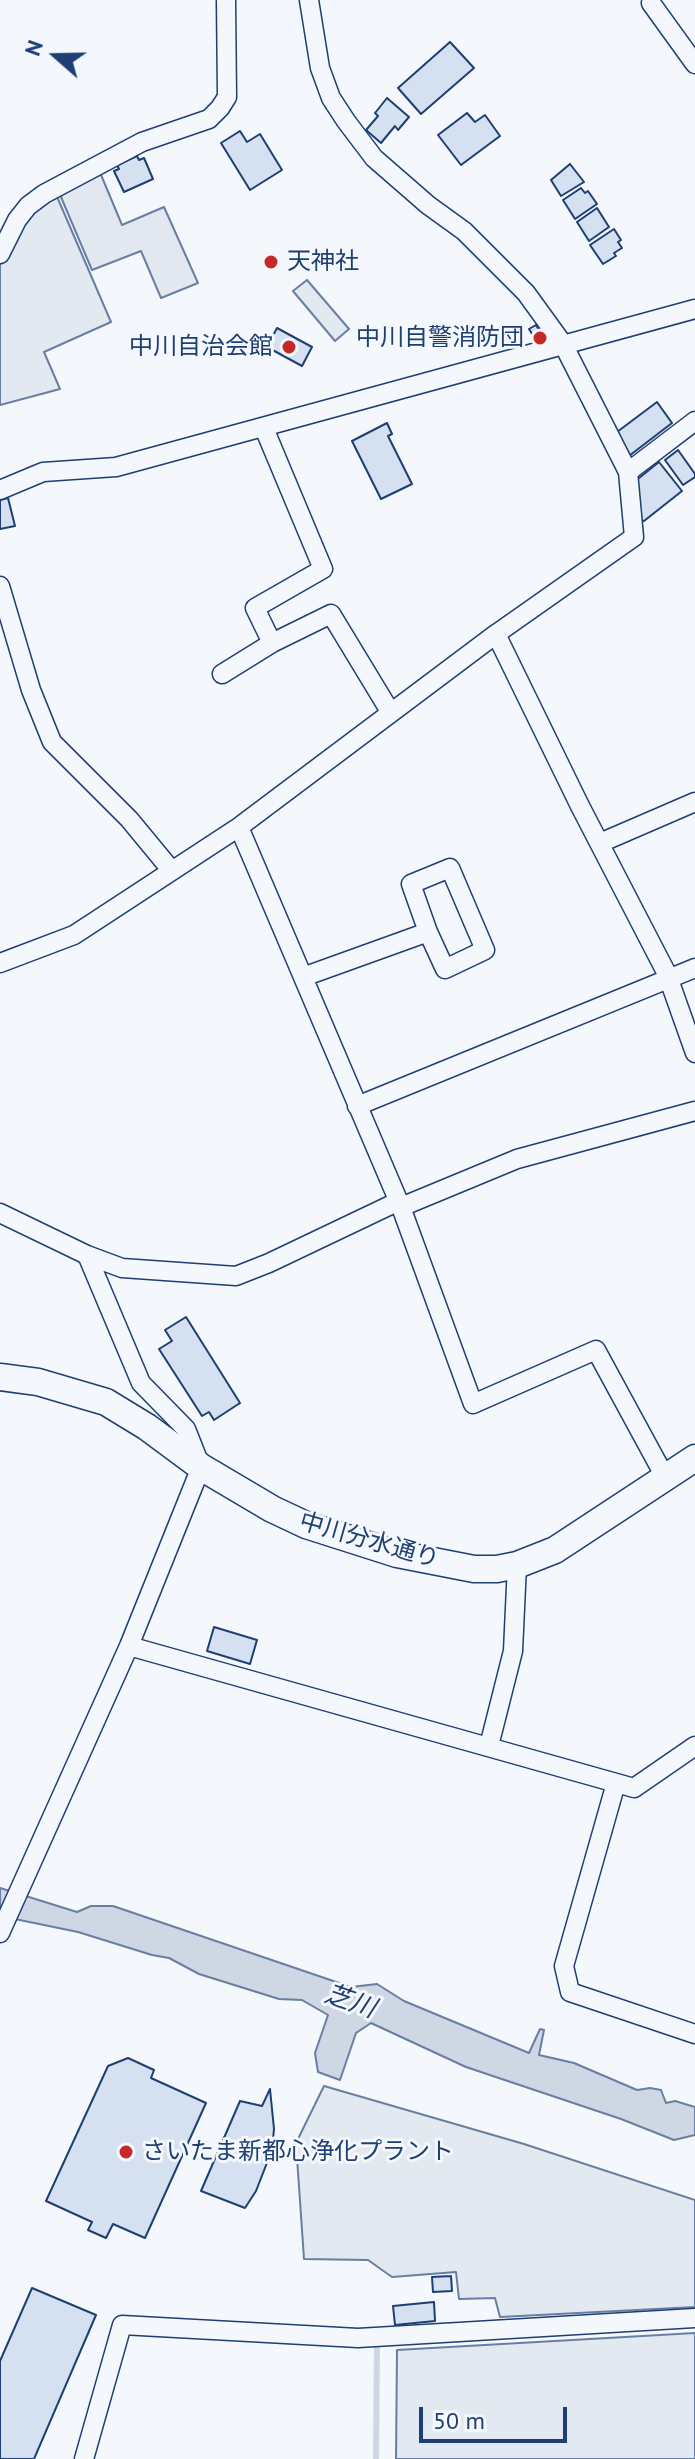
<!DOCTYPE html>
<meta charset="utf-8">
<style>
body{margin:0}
#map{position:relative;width:695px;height:2459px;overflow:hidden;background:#f4f7fb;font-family:"PT Sans",sans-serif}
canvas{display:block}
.north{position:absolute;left:16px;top:16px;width:80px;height:80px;-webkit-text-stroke:6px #f4f7fb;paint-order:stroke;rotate:290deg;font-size:22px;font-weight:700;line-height:32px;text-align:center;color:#1d3f73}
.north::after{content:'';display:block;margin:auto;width:28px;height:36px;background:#1d3f73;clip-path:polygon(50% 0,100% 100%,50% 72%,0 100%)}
.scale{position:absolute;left:419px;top:2407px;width:148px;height:36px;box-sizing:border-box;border:4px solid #1d3f73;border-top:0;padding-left:10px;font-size:24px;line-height:28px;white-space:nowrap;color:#1d3f73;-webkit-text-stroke:6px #f4f7fb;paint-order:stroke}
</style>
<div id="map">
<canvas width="695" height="2459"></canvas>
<div class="north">N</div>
<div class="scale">50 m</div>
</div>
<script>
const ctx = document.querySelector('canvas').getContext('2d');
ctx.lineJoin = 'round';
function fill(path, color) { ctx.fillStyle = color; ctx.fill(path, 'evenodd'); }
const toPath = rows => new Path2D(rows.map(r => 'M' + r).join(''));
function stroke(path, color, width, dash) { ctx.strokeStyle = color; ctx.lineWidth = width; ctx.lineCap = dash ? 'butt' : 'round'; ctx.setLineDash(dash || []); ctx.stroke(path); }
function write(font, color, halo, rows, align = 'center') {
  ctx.font = font + ' "PT Sans","Noto Sans JP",sans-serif'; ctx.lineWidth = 6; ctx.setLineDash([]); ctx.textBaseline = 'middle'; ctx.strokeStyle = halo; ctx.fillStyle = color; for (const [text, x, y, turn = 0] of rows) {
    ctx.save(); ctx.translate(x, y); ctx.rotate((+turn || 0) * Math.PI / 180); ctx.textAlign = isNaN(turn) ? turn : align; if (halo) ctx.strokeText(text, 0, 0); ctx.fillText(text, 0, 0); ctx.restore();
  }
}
const green = toPath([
 [55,192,111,322,44,352,60,389,0,405,0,258,17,224,55,192],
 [307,280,349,329,335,341,293,291,307,280],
 [324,2086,524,2144,695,2200,695,2307,500,2317,495,2298,459,2299,456,2272,392,2277,368,2260,304,2259,296,2143,324,2086],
 [695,2333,695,2459,396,2459,397,2350,695,2333]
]);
fill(green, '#e3e9f0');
stroke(green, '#687fa3', 2);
const parking = toPath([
 [99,170,122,225,164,207,198,283,161,298,141,251,92,270,58,190,99,170]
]);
fill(parking, '#e3e8f0');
stroke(parking, '#687fa3', 2);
const water = toPath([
 [0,1888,77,1912,91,1906,113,1906,351,1987,377,1984,404,2001,529,2053,540,2029,544,2030,539,2055,574,2063,637,2090,650,2088,661,2090,666,2103,675,2101,695,2107,695,2135,674,2140,621,2119,466,2067,371,2023,356,2033,340,2080,318,2072,315,2053,328,2015,302,2000,279,1999,199,1974,169,1958,152,1955,78,1932,0,1916,0,1888]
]);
fill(water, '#cfd7e4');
stroke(water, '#687fa3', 2);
stroke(toPath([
 [376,2459,377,2339]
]), '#cfd7e4', 6);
const building = toPath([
 [450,42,474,68,421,114,398,88,450,42],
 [387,98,409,117,398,130,395,126,381,143,366,130,378,116,375,113,387,98],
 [467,113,475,122,485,115,500,136,461,165,438,135,467,113],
 [240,131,247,142,260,134,282,170,250,190,221,143,240,131],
 [137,156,139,160,144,158,153,179,124,192,114,171,119,169,117,165,137,156],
 [570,164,584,182,561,196,551,180,570,164],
 [581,188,585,193,588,191,597,204,575,219,563,200,581,188],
 [597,208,609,227,589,241,577,222,597,208],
 [614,229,621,240,618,242,622,248,614,253,616,256,603,264,590,245,614,229],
 [536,325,546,341,539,345,529,329,536,325],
 [277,328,312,347,302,366,267,347,277,328],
 [657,402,672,423,629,456,613,435,657,402],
 [387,423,392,434,388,436,412,484,381,499,352,441,387,423],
 [678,450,695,474,695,477,683,485,665,460,678,450],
 [659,462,682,491,644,521,639,520,634,482,659,462],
 [8,498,15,526,0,529,0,500,8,498],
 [186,1317,240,1403,214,1420,209,1412,202,1416,159,1349,172,1341,165,1330,186,1317],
 [214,1627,257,1640,250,1664,207,1651,214,1627],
 [128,2058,154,2070,151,2078,206,2103,145,2238,113,2224,106,2238,88,2230,92,2222,46,2201,108,2066,128,2058],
 [270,2089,274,2129,272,2150,256,2191,245,2208,201,2191,240,2101,262,2106,270,2089],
 [451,2276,452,2291,433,2292,432,2277,451,2276],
 [32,2288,96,2315,34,2459,0,2459,0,2361,32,2288],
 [434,2302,435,2321,395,2325,393,2306,434,2302]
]);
fill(building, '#d5e0f0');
stroke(building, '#1d3f73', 2);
const street = toPath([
 [309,0,320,68,331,98,346,121,374,158,428,205,464,231,526,293,563,344,628,472],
 [651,3,695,64],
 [0,254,17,220,28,206,44,194,142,142,209,119,220,108,227,97,226,0],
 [264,428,323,569,255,608,272,643],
 [0,490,43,472,116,467,695,309],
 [0,586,31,690,52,742,129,819,172,871],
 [496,634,580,806,667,974,695,1053],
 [222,674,272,643,331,614,391,713],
 [239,827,401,1207,473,1404,596,1350,665,1477],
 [600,843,695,802],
 [0,963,74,935,239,827,496,634,634,537,628,472,695,421],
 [303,977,428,932,445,969,485,950,450,868,411,884,428,932],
 [357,1106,695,968],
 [401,1207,517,1159,695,1111],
 [0,1213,87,1255,141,1383,186,1429,201,1467,129,1646,0,1933],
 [87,1255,122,1268,236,1276,269,1263,397,1202],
 [129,1646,634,1788,695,1746],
 [489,1746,513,1651,517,1565],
 [616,1783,564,1966,570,1992,695,2034],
 [84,2459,122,2325,358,2338,695,2318]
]);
const secondary = toPath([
 [0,1377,38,1382,106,1402,147,1427,201,1467,272,1509,306,1525,397,1554,474,1569,497,1569,517,1565,555,1550,695,1458]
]);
stroke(street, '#1d3f73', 21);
stroke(secondary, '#1d3f73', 29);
stroke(street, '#f4f7fb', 18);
stroke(secondary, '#f4f7fb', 26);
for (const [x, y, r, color] of [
 [271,262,8,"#c62828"],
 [540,338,8,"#c62828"],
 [289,347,8,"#c62828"],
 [126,2152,8,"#c62828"]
]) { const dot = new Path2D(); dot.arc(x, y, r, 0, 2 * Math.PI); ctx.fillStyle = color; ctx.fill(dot); stroke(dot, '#f4f7fb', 3); }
write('24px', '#1d3f73', '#f4f7fb', [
 ["天神社",287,262],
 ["中川自警消防団",524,338,"right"],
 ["中川自治会館",273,347,"right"],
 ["さいたま新都心浄化プラント",142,2152]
], 'left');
write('24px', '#1d3f73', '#f4f7fb', [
 ["中川分水通り",369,1541,16]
]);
write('italic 26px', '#1d3f73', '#f4f7fb', [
 ["芝川",350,2002,19]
]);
</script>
